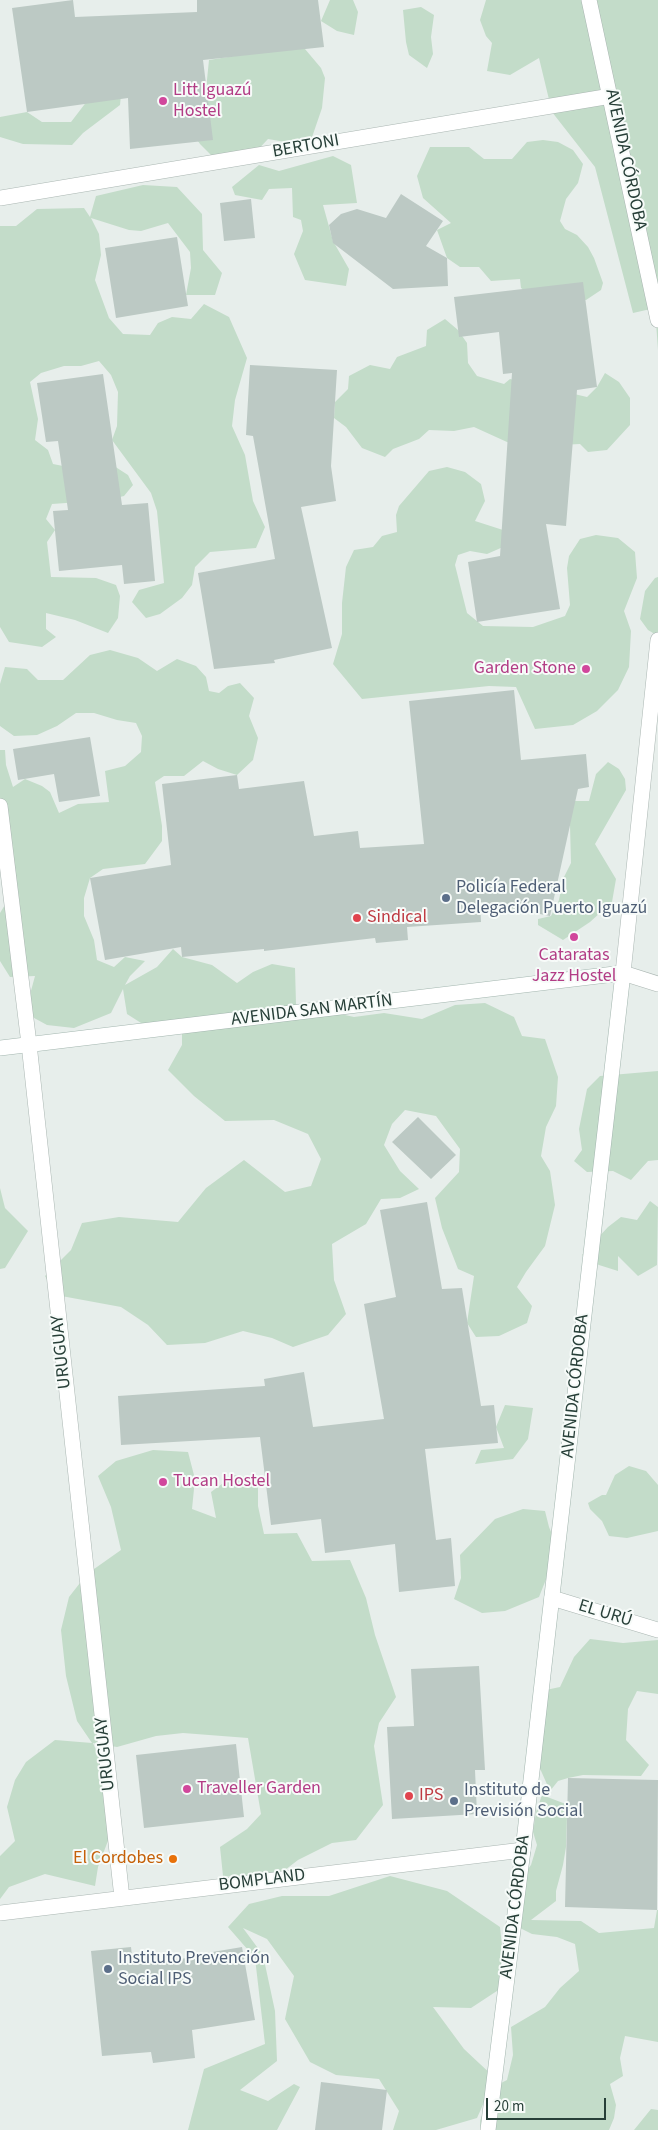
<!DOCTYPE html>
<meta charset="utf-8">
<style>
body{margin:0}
#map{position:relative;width:658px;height:2130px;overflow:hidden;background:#e7eeeb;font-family:"Source Sans 3",sans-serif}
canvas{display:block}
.scale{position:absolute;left:486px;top:2098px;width:120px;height:22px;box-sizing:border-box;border:2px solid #273f38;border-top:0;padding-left:6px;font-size:15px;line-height:18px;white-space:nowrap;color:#273f38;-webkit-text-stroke:4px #f7fbf9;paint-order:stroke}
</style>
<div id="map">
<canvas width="658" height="2130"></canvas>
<div class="scale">20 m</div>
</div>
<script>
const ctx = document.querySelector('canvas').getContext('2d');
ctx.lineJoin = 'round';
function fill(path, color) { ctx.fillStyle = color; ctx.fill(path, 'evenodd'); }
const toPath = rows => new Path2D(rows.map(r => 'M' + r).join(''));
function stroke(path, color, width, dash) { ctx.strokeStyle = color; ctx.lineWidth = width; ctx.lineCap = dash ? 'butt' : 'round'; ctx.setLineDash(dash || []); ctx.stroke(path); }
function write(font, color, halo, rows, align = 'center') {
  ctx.font = font + ' "Source Sans 3",sans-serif'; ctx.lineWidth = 4; ctx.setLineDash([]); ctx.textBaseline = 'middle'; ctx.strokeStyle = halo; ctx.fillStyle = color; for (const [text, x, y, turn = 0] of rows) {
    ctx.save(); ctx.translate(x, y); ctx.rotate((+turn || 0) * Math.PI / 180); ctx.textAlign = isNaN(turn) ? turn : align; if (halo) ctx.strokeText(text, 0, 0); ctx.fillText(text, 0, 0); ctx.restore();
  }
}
fill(toPath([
 [330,0,353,0,358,12,354,35,337,31,321,21],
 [486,0,658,0,658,350,655,308,633,313,595,167,552,112,539,58,510,75,487,71,492,43,486,36,480,20],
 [421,7,434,15,431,37,433,54,427,68,409,55,406,42,403,10],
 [290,40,305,49,321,68,325,78,322,108,309,146,268,139,253,155,217,161,200,144,187,125,203,119,209,60,228,57],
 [122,85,120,105,83,133,72,145,23,144,0,137,0,117,27,112,42,122,71,122,94,92],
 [543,140,558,142,573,150,583,164,578,183,566,199,560,221,565,229,577,235,588,247,594,258,603,283,601,290,586,300,533,297,521,288,520,279,491,281,479,267,460,267,447,258,437,230,451,223,423,198,417,176,430,147,469,147,484,159,512,159,527,142],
 [333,156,351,165,357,203,323,205,333,241,349,269,346,286,305,280,294,254,303,231,301,220,293,217,292,188,269,189,262,200,235,195,232,187,259,165,279,171],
 [143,185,177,187,202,214,203,250,222,273,215,295,186,295,191,268,190,252,168,223,141,231,129,230,91,218,99,234,101,255,95,280,109,318,123,334,150,335,158,323,172,317,191,319,204,304,229,317,247,358,235,400,232,426,245,455,253,501,265,527,256,548,210,552,195,567,192,585,182,598,160,614,146,618,132,602,139,590,164,583,157,511,151,493,112,440,117,426,118,392,111,375,99,361,81,366,64,366,41,373,30,382,38,419,35,440,48,450,53,464,73,468,114,466,128,475,133,485,124,496,107,500,52,504,46,519,55,530,47,542,51,577,96,578,116,585,120,596,118,618,108,633,75,620,46,613,46,629,56,637,42,647,9,642,0,627,0,226,16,226,37,209,84,208,90,217,96,196],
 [445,319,458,330,467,343,468,363,477,376,504,384,510,379,587,397,597,387,605,373,619,382,630,398,630,425,607,450,588,452,580,444,518,447,474,427,454,431,429,430,419,439,393,449,385,457,362,448,346,427,334,418,335,402,348,389,349,376,370,365,390,369,397,357,426,346,427,330],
 [447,467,465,472,481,484,485,501,475,521,503,530,503,547,487,554,470,551,458,555,455,565,467,613,483,626,533,627,565,616,570,605,567,568,569,556,580,539,596,535,618,538,635,552,637,578,624,611,631,631,629,667,618,690,597,711,573,725,535,729,516,687,489,686,362,699,333,664,342,634,342,603,346,567,354,550,373,547,382,536,397,532,396,515,399,506,429,471],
 [658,577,658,636,648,630,640,619,645,591,655,578],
 [110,650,138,658,157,671,177,659,196,666,206,677,209,691,219,693,228,686,240,683,254,698,249,716,258,738,253,760,237,775,218,769,203,761,184,776,164,776,155,782,162,826,162,841,145,864,103,869,90,878,84,898,84,916,94,940,97,960,114,967,125,957,145,961,130,976,125,985,157,967,173,949,182,957,212,965,237,983,253,972,272,964,295,968,296,1004,354,1017,384,1013,422,1019,455,1005,485,1003,514,1017,522,1036,545,1039,558,1077,556,1106,546,1127,541,1156,550,1171,555,1205,545,1246,526,1272,517,1287,532,1306,527,1323,499,1336,476,1337,467,1323,474,1276,458,1269,442,1228,435,1198,459,1172,460,1149,436,1116,405,1110,392,1124,384,1145,400,1171,419,1189,400,1198,381,1199,366,1224,332,1244,334,1280,346,1314,328,1335,293,1347,272,1338,243,1331,205,1343,167,1345,148,1325,121,1307,56,1295,45,1276,71,1250,82,1223,119,1217,178,1222,206,1188,244,1160,285,1192,311,1186,321,1159,308,1134,274,1120,225,1121,194,1096,168,1070,182,1045,182,1019,152,1030,127,1014,123,989,111,1013,74,1028,47,1025,25,1013,35,976,10,977,0,961,0,913,11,895,0,856,0,750,5,750,6,765,13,787,25,779,42,786,50,792,59,813,78,804,109,802,105,771,125,766,141,752,142,736,136,723,117,720,94,713,76,713,57,726,37,735,14,736,0,726,0,684,5,667,27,669,38,680,63,680,90,655],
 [608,762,619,769,625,779,626,790,595,844,616,879,612,902,590,922,563,940,538,925,538,919,551,916,559,900,563,879,571,863,570,825,566,813,573,801,589,801,596,774],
 [658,1071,658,1160,648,1161,631,1180,613,1171,587,1172,574,1161,582,1150,579,1129,587,1089,600,1076],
 [0,1188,5,1208,28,1231,5,1268,0,1269],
 [650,1201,658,1207,657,1265,638,1276,618,1256,618,1271,599,1265,582,1255,608,1227,621,1217,637,1220],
 [505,1405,533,1408,528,1439,513,1459,475,1464,481,1450,504,1448,496,1427],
 [153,1450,188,1452,195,1479,192,1509,216,1518,211,1492,234,1475,258,1479,258,1506,264,1534,297,1533,312,1561,350,1560,366,1598,375,1635,396,1697,379,1723,374,1746,383,1805,356,1840,332,1843,298,1860,272,1880,223,1876,220,1847,247,1829,261,1814,248,1738,183,1733,156,1736,117,1747,93,1743,110,1784,114,1825,98,1867,95,1886,45,1874,9,1887,0,1899,0,1856,15,1841,7,1807,15,1780,26,1762,55,1740,92,1743,77,1721,66,1676,61,1630,69,1597,87,1574,121,1550,111,1507,98,1476,116,1461],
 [629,1466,646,1471,658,1485,658,1531,627,1538,609,1536,602,1521,590,1509,588,1503,602,1495,606,1495,615,1475],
 [523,1509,545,1511,549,1527,558,1549,539,1597,505,1611,482,1613,454,1599,461,1578,460,1555,495,1519],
 [590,1639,623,1643,658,1640,658,1694,637,1691,628,1709,626,1740,649,1765,641,1776,583,1775,568,1778,558,1781,550,1791,534,1755,541,1691,560,1687,574,1657],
 [542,1795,571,1806,567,1817,566,1847,563,1865,556,1891,556,1901,531,1920,581,1921,599,1933,654,1928,657,1910,658,1910,658,2042,625,2036,620,2058,623,2076,610,2084,616,2105,614,2118,609,2130,481,2130,480,2121,493,2087,507,2080,513,2055,511,2027,545,2007,560,1988,579,1971,575,1944,557,1937,532,1934,514,1925,523,1916,517,1894,519,1880,531,1865,537,1845,533,1832,536,1812],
 [390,1876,447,1891,500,1927,506,1985,471,2008,433,2007,464,2049,495,2078,477,2118,436,2130,393,2130,399,2111,379,2079,336,2075,310,2062,285,2019,294,1976,267,1939,243,1928,263,1955,275,2011,277,2061,240,2090,268,2101,294,2084,300,2087,277,2130,188,2130,204,2069,265,2044,255,1958,228,1927,249,1904,282,1896,329,1896],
 [651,2109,658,2110,658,2130,634,2130]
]), '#c3dcc9');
fill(toPath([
 [73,0,75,17,197,12,197,0,318,0,324,47,203,60,213,140,130,149,128,98,27,112,12,8],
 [401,194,443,221,426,246,447,258,448,286,393,289,333,243,329,225,341,214,357,209,386,218],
 [251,199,255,238,224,241,220,203],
 [177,237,188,306,116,318,105,248],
 [583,282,597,387,577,390,566,526,546,524,560,609,477,622,468,562,500,556,512,373,503,374,499,332,459,337,454,297],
 [250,365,337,370,331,466,336,501,301,507,332,648,274,660,275,663,214,669,198,573,275,559,253,436,246,435],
 [103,374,122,505,148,503,155,581,124,584,122,565,59,571,53,511,68,510,58,441,46,442,37,383],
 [514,690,521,760,586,754,589,787,578,789,550,916,480,902,481,922,407,927,408,940,376,943,375,938,264,951,264,949,182,957,181,947,105,960,90,878,171,865,162,784,237,775,239,789,304,781,314,836,358,831,360,848,424,844,409,701],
 [90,737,100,796,59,802,54,774,18,780,13,749],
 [418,1117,456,1155,431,1179,392,1142],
 [427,1202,442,1289,462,1288,481,1406,494,1405,498,1443,425,1449,436,1540,451,1538,455,1586,399,1592,395,1544,325,1553,321,1519,271,1525,260,1437,121,1445,118,1396,265,1386,264,1379,304,1372,313,1427,384,1419,364,1304,396,1297,380,1210],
 [479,1666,485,1770,475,1770,477,1814,392,1819,387,1727,414,1726,411,1669],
 [236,1744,244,1817,144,1828,136,1755],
 [568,1778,658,1780,657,1910,565,1907],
 [131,1947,133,1965,195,1957,195,1955,242,1947,255,2020,192,2030,195,2058,153,2063,151,2052,102,2056,91,1951],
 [321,2082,387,2090,382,2130,315,2130]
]), '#bcc9c4');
const minor = toPath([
 [0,198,611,96],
 [0,806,29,1044,122,1898],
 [552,1598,658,1630],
 [0,1913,523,1850]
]);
const tertiary = toPath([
 [589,0,658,320],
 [658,640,623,973,658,984]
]);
const secondary = toPath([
 [0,1048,623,973,523,1850,488,2130]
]);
stroke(minor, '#aab6b2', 16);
stroke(tertiary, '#aab6b2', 16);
stroke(secondary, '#a3b6af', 16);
stroke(minor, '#fff', 15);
stroke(tertiary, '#fff', 15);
stroke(secondary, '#fff', 15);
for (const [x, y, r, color] of [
 [163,101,5,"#d1479c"],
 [586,669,5,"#d1479c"],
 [446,898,5,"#5c6f8a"],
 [357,918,5,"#e0444e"],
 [574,937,5,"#d1479c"],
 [163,1482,5,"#d1479c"],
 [187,1789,5,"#d1479c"],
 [409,1796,5,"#e0444e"],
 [454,1801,5,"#5c6f8a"],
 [173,1859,5,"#e8710a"],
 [108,1969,5,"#5c6f8a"]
]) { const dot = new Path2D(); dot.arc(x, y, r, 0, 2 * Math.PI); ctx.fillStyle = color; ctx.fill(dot); stroke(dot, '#f7fbf9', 2); }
write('18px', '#b23c85', '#f7fbf9', [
 ["Litt Iguazú",173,91],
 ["Hostel",173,112],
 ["Garden Stone",576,669,"right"],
 ["Cataratas",574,956,"center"],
 ["Jazz Hostel",574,977,"center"],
 ["Tucan Hostel",173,1482],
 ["Traveller Garden",197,1789]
], 'left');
write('18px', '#273f38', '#f7fbf9', [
 ["BERTONI",306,147,-10],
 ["AVENIDA CÓRDOBA",625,160,78],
 ["AVENIDA SAN MARTÍN",312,1011,-7],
 ["URUGUAY",62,1352,-96],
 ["AVENIDA CÓRDOBA",576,1386,-84],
 ["EL URÚ",605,1614,17],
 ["URUGUAY",106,1754,-96],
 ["BOMPLAND",262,1881,-7],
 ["AVENIDA CÓRDOBA",516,1907,-83]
]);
write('18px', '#4e5e75', '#f7fbf9', [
 ["Policía Federal",456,888],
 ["Delegación Puerto Iguazú",456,909],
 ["Instituto de",464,1791],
 ["Previsión Social",464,1812],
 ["Instituto Prevención",118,1959],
 ["Social IPS",118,1980]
], 'left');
write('18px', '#be3a42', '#f7fbf9', [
 ["Sindical",367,918],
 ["IPS",419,1796]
], 'left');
write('18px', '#c56008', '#f7fbf9', [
 ["El Cordobes",163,1859]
], 'right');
</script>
